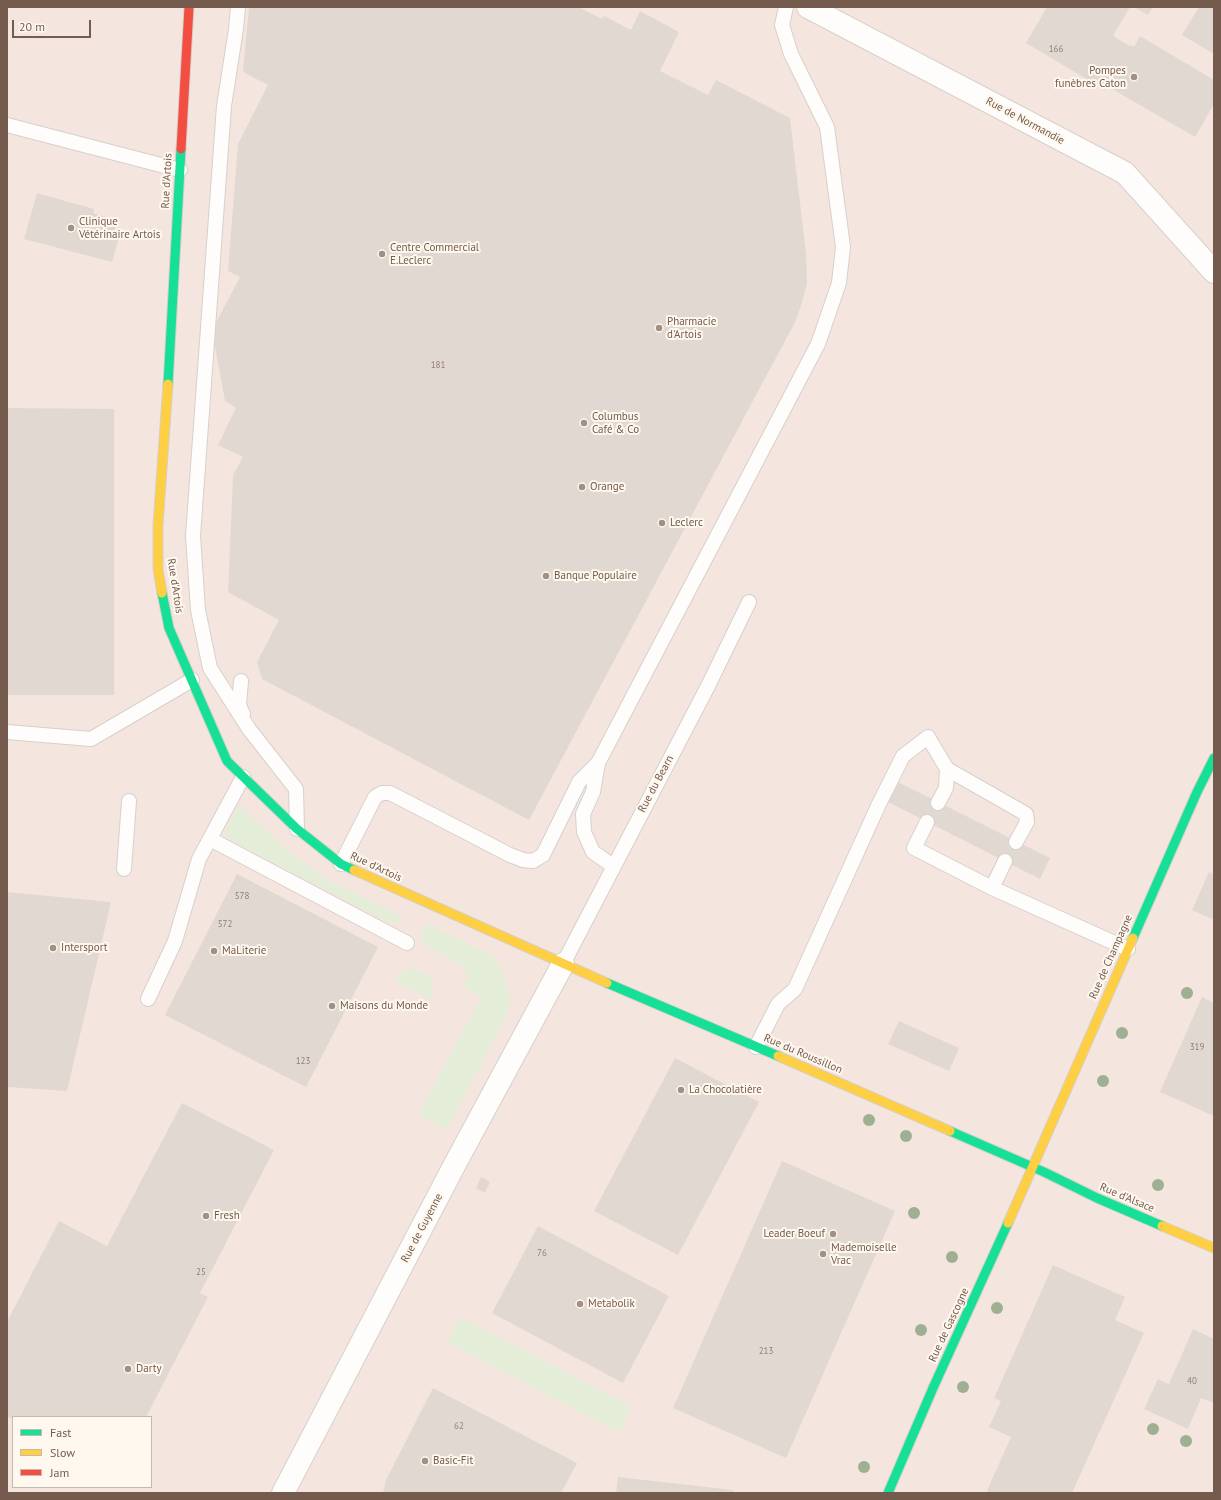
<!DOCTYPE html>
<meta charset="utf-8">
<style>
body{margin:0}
#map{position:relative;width:1221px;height:1500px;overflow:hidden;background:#f7f3ec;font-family:"PT Sans",sans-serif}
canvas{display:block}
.frame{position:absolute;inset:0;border:8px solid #745b4d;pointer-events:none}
.legend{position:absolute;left:12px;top:1416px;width:140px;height:72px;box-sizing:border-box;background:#fef8ef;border:1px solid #c7b9ae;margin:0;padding:5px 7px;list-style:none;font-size:12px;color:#745b4d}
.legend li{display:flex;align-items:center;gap:8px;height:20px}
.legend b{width:20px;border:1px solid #c7b9ae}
.scale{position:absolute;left:12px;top:20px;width:79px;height:18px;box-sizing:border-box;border:2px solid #745b4d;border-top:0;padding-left:5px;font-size:12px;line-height:14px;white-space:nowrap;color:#745b4d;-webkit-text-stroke:3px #fef8ef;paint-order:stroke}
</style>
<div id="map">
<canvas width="1221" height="1500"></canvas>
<div class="frame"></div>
<ul class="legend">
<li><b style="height:5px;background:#16e098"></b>Fast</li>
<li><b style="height:5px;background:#ffcf43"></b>Slow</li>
<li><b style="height:5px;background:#f24e42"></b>Jam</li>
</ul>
<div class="scale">20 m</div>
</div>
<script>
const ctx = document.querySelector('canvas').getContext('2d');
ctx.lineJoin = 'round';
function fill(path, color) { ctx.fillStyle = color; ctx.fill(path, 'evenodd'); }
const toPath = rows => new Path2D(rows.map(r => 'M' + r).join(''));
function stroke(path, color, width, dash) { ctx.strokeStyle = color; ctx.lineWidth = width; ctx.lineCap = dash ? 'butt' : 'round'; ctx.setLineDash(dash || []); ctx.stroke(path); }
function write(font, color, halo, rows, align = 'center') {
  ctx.font = font + ' "PT Sans",sans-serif'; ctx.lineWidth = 4; ctx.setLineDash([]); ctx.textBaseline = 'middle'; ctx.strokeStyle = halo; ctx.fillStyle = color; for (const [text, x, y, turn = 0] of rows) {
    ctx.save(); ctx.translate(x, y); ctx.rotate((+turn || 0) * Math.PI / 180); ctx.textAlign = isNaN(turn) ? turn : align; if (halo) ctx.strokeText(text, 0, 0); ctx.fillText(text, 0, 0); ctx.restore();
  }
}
fill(toPath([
 [7,7,1214,7,1214,1493,7,1493],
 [13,1417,151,1417,151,1487,13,1487]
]), '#f4e6de');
fill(toPath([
 [238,807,242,808,293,855,327,880,402,916,397,923,387,922,231,840,227,836,226,829],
 [429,925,491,955,501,967,511,999,506,1016,447,1129,418,1115,482,996,464,987,467,978,466,971,461,965,426,945,420,938,421,932,424,926],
 [414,969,425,973,432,981,433,990,431,1000,394,980,402,972],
 [464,1319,627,1404,630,1411,621,1430,614,1430,449,1343,449,1338,456,1324]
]), '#e4edd8');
fill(toPath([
 [249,7,579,7,602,19,604,16,631,30,640,11,679,32,660,71,708,95,716,80,790,118,806,254,807,283,801,306,794,324,529,820,262,679,257,662,279,620,228,592,233,475,243,457,218,445,236,408,225,401,212,330,240,277,228,271,238,144,268,85,243,72],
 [1047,7,1130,7,1113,36,1130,46,1131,45,1134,47,1140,36,1214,80,1214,104,1195,137,1107,86,1105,90,1026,43],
 [1134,7,1153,7,1148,15],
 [1199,7,1214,7,1214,54,1182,35],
 [37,193,94,209,93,213,117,220,113,236,119,237,112,262,24,239],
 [7,408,114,409,114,695,7,695],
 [898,782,1050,858,1040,879,888,802],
 [1209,872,1214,874,1214,920,1192,910],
 [237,874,378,947,306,1087,165,1015],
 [7,892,111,902,67,1091,7,1087],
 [1202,997,1214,1003,1214,1116,1160,1092],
 [899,1021,959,1048,949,1071,888,1044],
 [675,1058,759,1102,678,1255,594,1211],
 [182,1103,274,1150,200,1293,208,1297,146,1417,13,1417,13,1419,7,1416,7,1322,59,1221,107,1246],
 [782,1161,895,1211,786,1458,673,1408],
 [481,1177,490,1182,485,1193,476,1188],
 [538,1226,669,1296,623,1383,492,1313],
 [1053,1265,1125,1297,1115,1320,1144,1333,1072,1493,986,1493,1011,1437,989,1427,1001,1401,994,1398],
 [1193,1329,1214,1339,1214,1403,1201,1398,1188,1429,1144,1409,1158,1379,1169,1384],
 [433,1388,577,1463,561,1493,383,1493,386,1480],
 [618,1477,733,1490,733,1493,616,1493]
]), '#e1d9d1');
const lane = toPath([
 [238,7,236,29,224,106,193,536,198,610,210,668,249,729,296,789,297,829],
 [7,125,180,170],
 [241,681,239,705,243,714],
 [7,732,91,739,192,680],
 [947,769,1026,814,1027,822,1016,842],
 [927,822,914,848,992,888],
 [210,839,407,943],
 [1005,861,992,888,1128,949],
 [341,864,375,797,382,793,390,793,510,855,523,860,533,861,543,855,579,782,598,763],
 [613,866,593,852,584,832,583,814,593,792,598,763,818,344,839,283,843,247,827,127,791,54,782,25,786,7],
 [124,869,129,801],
 [563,964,708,686,749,602],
 [148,999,175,941,199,859,243,777],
 [756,1047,778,1004,795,989,878,806,903,756,928,737,947,769,946,788,938,803]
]);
const street = toPath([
 [808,7,1125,173,1214,272],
 [283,1493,455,1164,563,964]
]);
const fast = toPath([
 [168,384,181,149],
 [162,593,169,628,227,761,297,829,341,864,354,870],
 [1133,938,1197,792,1214,758],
 [607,983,778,1056],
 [950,1131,1044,1172,1097,1198,1162,1226],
 [888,1493,933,1388,1008,1223]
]);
const slow = toPath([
 [162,593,158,569,158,525,168,384],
 [354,870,607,983],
 [778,1056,950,1131],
 [1008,1223,1133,938],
 [1162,1226,1214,1248]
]);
const jam = toPath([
 [181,149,189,7]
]);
stroke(lane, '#d6d0cb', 16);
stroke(street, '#d6d0cb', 24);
stroke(fast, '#d6cfc8', 11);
stroke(slow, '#d6cfc8', 11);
stroke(jam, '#d6cfc8', 11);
stroke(lane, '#fefdfc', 14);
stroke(street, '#fefdfc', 22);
stroke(fast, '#16e098', 9);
stroke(slow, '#ffcf43', 9);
stroke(jam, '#f24e42', 9);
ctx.fillStyle = '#9eb091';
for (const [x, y] of [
 [1187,993],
 [1122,1033],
 [1103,1081],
 [869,1120],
 [906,1136],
 [1158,1185],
 [914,1213],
 [952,1257],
 [997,1308],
 [921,1330],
 [963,1387],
 [1153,1429],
 [1186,1441],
 [864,1467]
]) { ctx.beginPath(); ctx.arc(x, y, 6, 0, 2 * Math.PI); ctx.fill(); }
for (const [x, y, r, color] of [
 [1134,77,4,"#a29085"],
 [71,228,4,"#a29085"],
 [382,254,4,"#a29085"],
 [659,328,4,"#a29085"],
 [584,423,4,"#a29085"],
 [582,487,4,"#a29085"],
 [662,523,4,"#a29085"],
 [546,576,4,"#a29085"],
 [53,948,4,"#a29085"],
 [214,951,4,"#a29085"],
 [332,1006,4,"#a29085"],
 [681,1090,4,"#a29085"],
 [206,1216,4,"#a29085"],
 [833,1234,4,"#a29085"],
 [823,1254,4,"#a29085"],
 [580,1304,4,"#a29085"],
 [128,1369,4,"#a29085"],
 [425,1461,4,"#a29085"]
]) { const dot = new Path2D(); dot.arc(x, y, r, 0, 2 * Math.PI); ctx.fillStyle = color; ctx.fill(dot); stroke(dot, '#fef8ef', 1.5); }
write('9px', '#927d71', null, [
 ["166",1056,49],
 ["181",438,365],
 ["578",242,896],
 ["572",225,924],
 ["319",1197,1047],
 ["123",303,1061],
 ["76",542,1253],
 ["25",201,1272],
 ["213",766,1351],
 ["40",1192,1381],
 ["62",459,1426]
]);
write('11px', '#745b4d', '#fef8ef', [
 ["Pompes",1126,71,"right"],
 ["funèbres Caton",1126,84,"right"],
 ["Clinique",79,222],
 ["Vétérinaire Artois",79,235],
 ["Centre Commercial",390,248],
 ["E.Leclerc",390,261],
 ["Pharmacie",667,322],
 ["d'Artois",667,335],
 ["Columbus",592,417],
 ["Café & Co",592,430],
 ["Orange",590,487],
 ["Leclerc",670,523],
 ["Banque Populaire",554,576],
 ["Intersport",61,948],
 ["MaLiterie",222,951],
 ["Maisons du Monde",340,1006],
 ["La Chocolatière",689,1090],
 ["Fresh",214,1216],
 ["Leader Boeuf",825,1234,"right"],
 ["Mademoiselle",831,1248],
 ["Vrac",831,1261],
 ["Metabolik",588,1304],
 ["Darty",136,1369],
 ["Basic-Fit",433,1461]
], 'left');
write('11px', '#745b4d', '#fef8ef', [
 ["Rue de Normandie",1025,121,28],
 ["Rue d'Artois",167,181,-87],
 ["Rue d'Artois",175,586,81],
 ["Rue du Bearn",656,784,-62],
 ["Rue d'Artois",376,867,25],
 ["Rue de Champagne",1111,957,-66],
 ["Rue du Roussillon",803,1054,23],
 ["Rue d'Alsace",1127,1198,23],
 ["Rue de Guyenne",422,1228,-62],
 ["Rue de Gascogne",949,1325,-65]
]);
</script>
